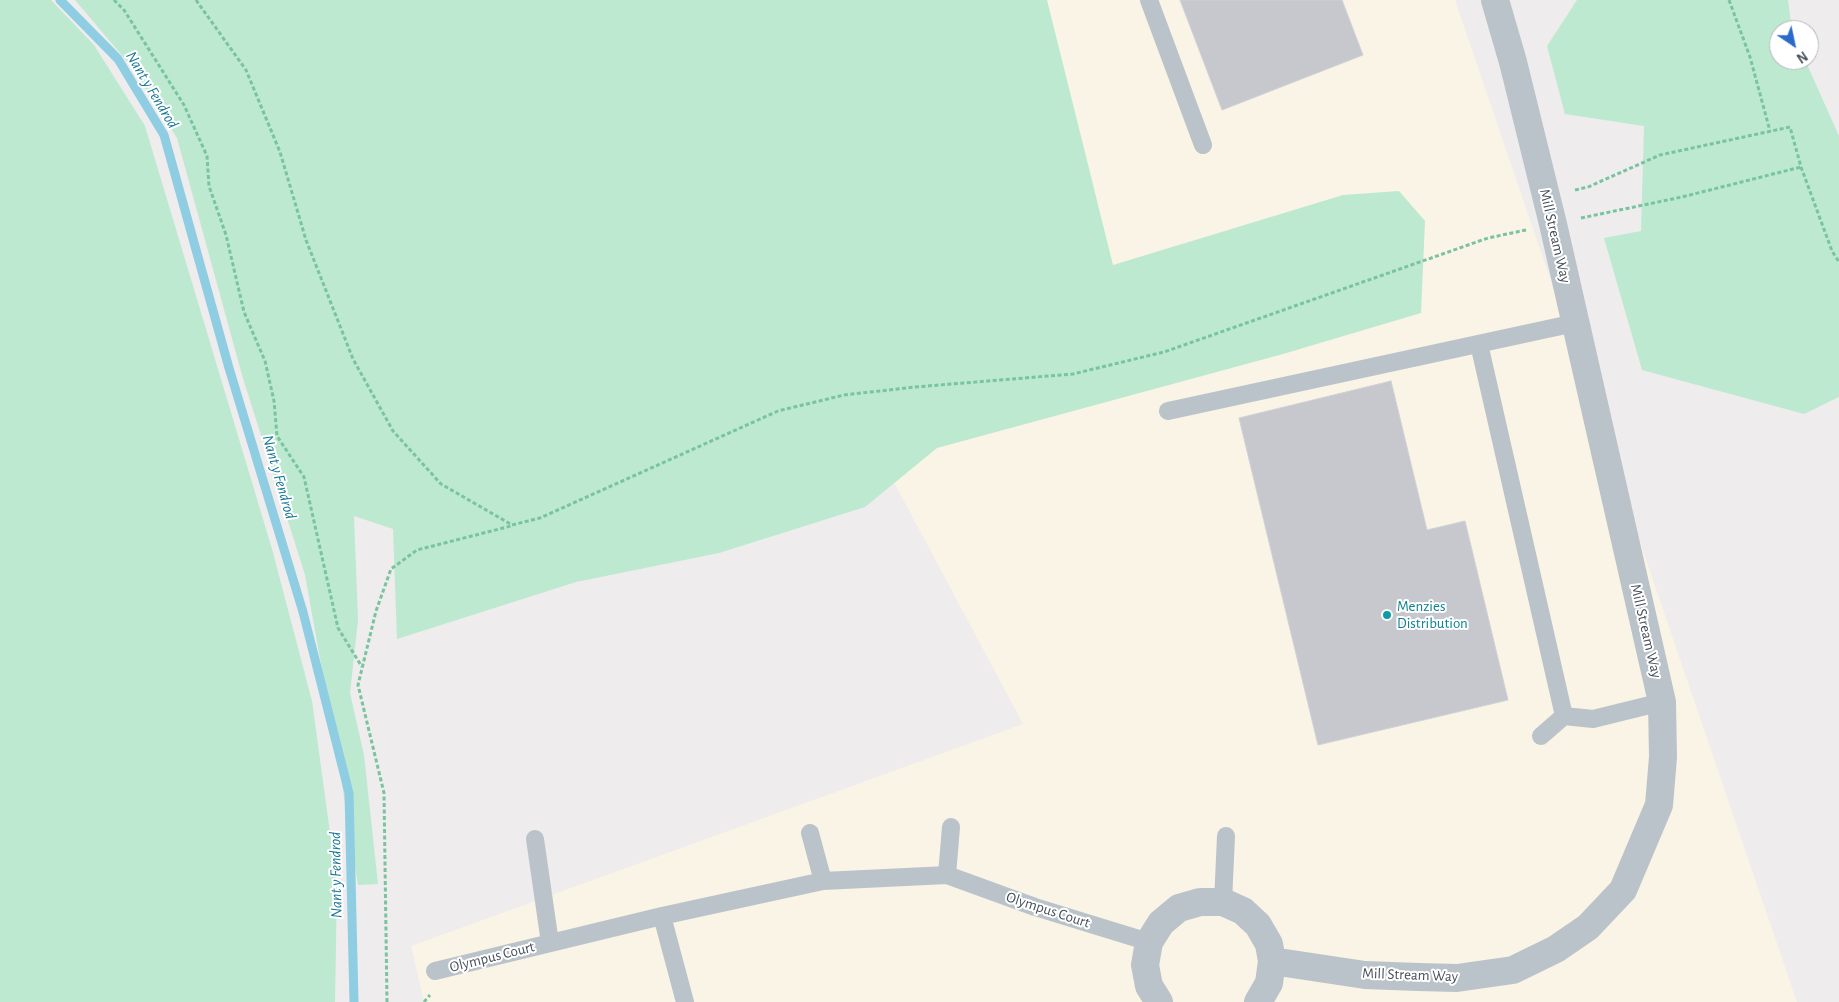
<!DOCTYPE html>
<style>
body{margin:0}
#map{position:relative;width:1839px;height:1002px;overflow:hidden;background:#eeecec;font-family:"Alegreya Sans",sans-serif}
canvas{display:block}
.north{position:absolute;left:1769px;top:20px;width:50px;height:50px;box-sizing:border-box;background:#fff;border:1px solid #b5b8bc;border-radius:50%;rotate:146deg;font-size:14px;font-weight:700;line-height:20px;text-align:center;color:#464e57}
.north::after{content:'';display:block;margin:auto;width:18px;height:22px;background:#2a6aca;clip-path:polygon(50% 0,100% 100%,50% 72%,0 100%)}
</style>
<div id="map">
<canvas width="1839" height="1002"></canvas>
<div class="north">N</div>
</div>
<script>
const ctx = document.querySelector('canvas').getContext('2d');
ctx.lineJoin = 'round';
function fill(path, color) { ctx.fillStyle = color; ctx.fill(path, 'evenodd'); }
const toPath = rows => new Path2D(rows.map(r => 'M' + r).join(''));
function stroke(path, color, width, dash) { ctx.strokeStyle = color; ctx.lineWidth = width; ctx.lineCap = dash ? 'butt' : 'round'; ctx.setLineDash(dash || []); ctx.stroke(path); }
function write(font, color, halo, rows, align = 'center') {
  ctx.font = font + ' "Alegreya Sans",sans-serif'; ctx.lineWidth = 4; ctx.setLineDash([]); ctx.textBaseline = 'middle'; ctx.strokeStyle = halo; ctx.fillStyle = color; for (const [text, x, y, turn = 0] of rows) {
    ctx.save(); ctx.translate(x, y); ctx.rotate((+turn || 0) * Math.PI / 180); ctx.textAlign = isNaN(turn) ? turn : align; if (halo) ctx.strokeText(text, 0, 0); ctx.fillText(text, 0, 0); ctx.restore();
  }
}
fill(toPath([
 [645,0,1455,0,1797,1002,424,1002,411,946,1023,724,653,31]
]), '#f9f4e5');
fill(toPath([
 [0,0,51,0,94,45,145,126,272,549,312,701,337,884,335,1002,0,1002],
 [75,0,1047,0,1113,265,1343,195,1399,191,1425,221,1421,313,1283,354,937,448,865,507,719,553,576,582,397,639,393,529,354,516,358,620,350,693,364,755,378,884,358,885,338,759,305,575,242,375,177,138,131,66],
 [1577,0,1788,0,1792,30,1779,30,1779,60,1805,60,1839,136,1839,397,1804,414,1642,370,1604,238,1641,231,1644,126,1565,114,1547,46]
]), '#bde9d0');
stroke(toPath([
 [60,0,118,59,164,135,229,368,303,612,349,793,354,1002]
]), '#8ecde2', 9);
const building = toPath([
 [1180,0,1342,0,1363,55,1222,110,1180,0],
 [1391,381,1427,530,1465,521,1508,700,1318,745,1239,418,1391,381]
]);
fill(building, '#c7c8ce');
stroke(building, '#d0d2d7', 1);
stroke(toPath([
 [114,0,124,10,184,105,207,156,209,186,226,235,244,312,265,361,274,401,277,436,304,477,338,628,362,667],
 [196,0,246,70,280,152,306,240,353,359,393,431,441,484,512,525,540,518,778,411,844,395,915,387,1073,374,1164,352,1488,238,1526,230],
 [1729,0,1750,57,1770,131],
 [1575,190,1588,187,1660,155,1790,127,1801,167,1832,251,1839,262],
 [1581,218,1682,197,1801,167],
 [387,1002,384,793,358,685,376,611,391,569,417,550,511,526],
 [424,1002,430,995]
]), '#79c3a1', 3, [4, 2.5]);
stroke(toPath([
 [1149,0,1203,145],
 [1479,344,1564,716],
 [1168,411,1575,323],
 [1541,736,1564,716,1593,719,1662,702],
 [810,833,823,881],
 [535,839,550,943],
 [947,875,951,827],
 [1223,902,1226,836],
 [662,916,685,1002],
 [435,971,662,916,823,881,947,875,1035,907,1149,942]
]), '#bbc3ca', 18);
stroke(toPath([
 [1272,961,1365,975,1418,977,1457,978,1513,970,1556,949,1588,927,1623,890,1659,805,1663,757,1662,702,1553,224,1513,62,1495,0],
 [1159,1002,1149,986,1145,965,1149,942,1161,923,1179,908,1200,902,1223,902,1243,911,1258,925,1269,944,1272,961,1269,983,1258,1002]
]), '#bbc3ca', 28);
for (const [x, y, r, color] of [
 [1387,615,5,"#0f9aa8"]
]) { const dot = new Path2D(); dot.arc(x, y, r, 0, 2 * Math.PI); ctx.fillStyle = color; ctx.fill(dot); stroke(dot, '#fff', 2); }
write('15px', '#464e57', '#fff', [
 ["Mill Stream Way",1555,236,77],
 ["Mill Stream Way",1646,631,77],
 ["Olympus Court",1048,910,18],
 ["Olympus Court",492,957,-14],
 ["Mill Stream Way",1410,975,2]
]);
write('15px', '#0d838f', '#fff', [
 ["Menzies",1397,606],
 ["Distribution",1397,623]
], 'left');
write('italic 16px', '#1a7896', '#fff', [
 ["Nant y Fendrod",152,90,59],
 ["Nant y Fendrod",279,477,74],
 ["Nant y Fendrod",336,875,-91]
]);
</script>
